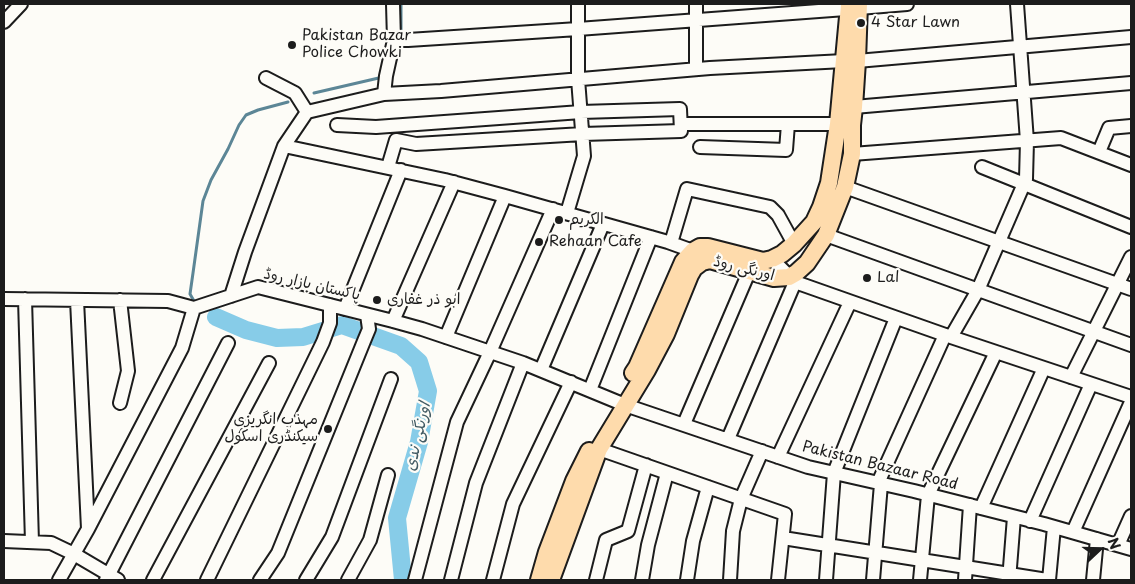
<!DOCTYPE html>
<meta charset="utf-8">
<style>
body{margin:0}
#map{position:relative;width:1135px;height:584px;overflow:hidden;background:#fdfcf7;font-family:"Playpen Sans",sans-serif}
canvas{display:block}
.frame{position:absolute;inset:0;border:5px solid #1c1c1c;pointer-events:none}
.north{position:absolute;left:1075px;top:524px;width:50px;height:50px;-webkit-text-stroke:4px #fdfcf7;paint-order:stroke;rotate:69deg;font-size:14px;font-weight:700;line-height:20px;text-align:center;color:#1c1c1c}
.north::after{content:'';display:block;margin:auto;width:18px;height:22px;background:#1c1c1c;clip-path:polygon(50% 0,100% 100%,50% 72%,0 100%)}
</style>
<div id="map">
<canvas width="1135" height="584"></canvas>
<div class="frame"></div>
<div class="north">N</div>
</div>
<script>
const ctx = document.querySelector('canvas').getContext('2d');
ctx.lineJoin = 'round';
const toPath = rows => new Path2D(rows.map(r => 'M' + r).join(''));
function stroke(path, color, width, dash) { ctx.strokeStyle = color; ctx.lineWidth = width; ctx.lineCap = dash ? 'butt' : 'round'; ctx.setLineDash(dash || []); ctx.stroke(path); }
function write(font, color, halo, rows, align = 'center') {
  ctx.font = font + ' "Playpen Sans","Playpen Sans Arabic",sans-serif'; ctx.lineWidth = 4.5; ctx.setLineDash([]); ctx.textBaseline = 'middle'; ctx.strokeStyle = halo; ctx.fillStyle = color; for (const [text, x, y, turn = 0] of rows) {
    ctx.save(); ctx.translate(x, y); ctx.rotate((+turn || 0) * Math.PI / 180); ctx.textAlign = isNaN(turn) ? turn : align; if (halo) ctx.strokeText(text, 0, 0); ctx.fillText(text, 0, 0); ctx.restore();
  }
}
stroke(toPath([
 [401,38,401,4],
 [396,60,400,44],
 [314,93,383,77],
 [194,301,190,294,193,273,203,201,211,180,228,149,239,125,246,115,258,110,288,102]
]), '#5c8696', 3);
stroke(toPath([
 [216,317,246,330,277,338,303,337,342,325,401,346,419,362,428,391,419,442,397,518,403,580]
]), '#87cce8', 18);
const minor = toPath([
 [696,4,696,69],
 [4,22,21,4],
 [394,40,408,40,578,29,859,8,907,4],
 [857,61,1131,37],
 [266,78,295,93,307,112],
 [384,94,386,76,394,40,393,4],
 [854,107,1131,83],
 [682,124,838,124],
 [337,125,376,127,581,112,680,109,681,131,583,134,416,144,396,140,388,167],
 [284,146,445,180,505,196,668,242,693,251,698,255],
 [700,147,786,150,788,124],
 [1099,152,1109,128,1131,126],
 [852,154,1061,138,1131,165],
 [982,167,1131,227],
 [845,187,1131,289],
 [567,213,584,156,578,79,578,4],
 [826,235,1131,345],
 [671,243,687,189,770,207,778,215,794,244],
 [772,259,795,282,951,337,1131,397],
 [231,296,245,252,284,146,307,112,384,94,441,91,710,68,844,61],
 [4,299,168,301,194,308],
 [25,299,32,542],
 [77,300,88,529],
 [120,300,128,371,120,403],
 [194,308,258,287,393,321,422,329,523,363,625,405,808,467,914,491,1044,524,1131,549],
 [345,309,401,170],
 [393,321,454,182],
 [446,337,505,196],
 [951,337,978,290,1026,179,1027,141,1017,4],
 [541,370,603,224],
 [1071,377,1131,257],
 [590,390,651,237],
 [684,424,749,272],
 [728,439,795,282],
 [599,449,785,514,778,580],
 [778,457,850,302],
 [878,483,945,335],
 [981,508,1044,368],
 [1030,521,1091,384],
 [1073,532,1131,402],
 [783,538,1047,580],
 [4,541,51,543,74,554,118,580],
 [1118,545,1131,516],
 [59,580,88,529,182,348,194,308],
 [106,580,228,343],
 [153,580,269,363],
 [207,580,323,342,330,323,330,305],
 [260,580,278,553,364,341,369,329,367,315],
 [306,580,332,537,391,379],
 [348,580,370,540,388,475],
 [415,580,457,422,490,352,553,209],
 [451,580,476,483,523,363],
 [493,580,513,504,571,382],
 [596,580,606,540,628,531,646,465],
 [642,580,648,545,667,473],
 [687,580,693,541,708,487],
 [730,580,733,531,741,499,762,451],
 [826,580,834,473,896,318],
 [873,580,881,484],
 [920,580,928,495,996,352],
 [965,580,970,505],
 [1009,580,1014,517],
 [1049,580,1054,527],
 [1093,580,1097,539]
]);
const major = toPath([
 [633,373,637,367,683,262,693,251,700,247,708,247,763,261,772,259,782,254,794,244,814,222,821,207,829,183,838,124,849,6],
 [539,580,547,552,574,481,589,451],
 [551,580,599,449,647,370,666,334,690,275,694,268,702,262,710,260,774,278,789,277,796,273,807,263,826,235,845,187,852,154,852,125,854,107,857,61,859,4]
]);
stroke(minor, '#1c1c1c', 16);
stroke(major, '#1c1c1c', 20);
stroke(minor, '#fdfcf7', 12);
stroke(major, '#fedbac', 16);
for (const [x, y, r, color] of [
 [861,23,5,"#1c1c1c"],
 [292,45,5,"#1c1c1c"],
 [559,220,5,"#1c1c1c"],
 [539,242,5,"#1c1c1c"],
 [867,278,5,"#1c1c1c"],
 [377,300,5,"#1c1c1c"],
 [328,429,5,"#1c1c1c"]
]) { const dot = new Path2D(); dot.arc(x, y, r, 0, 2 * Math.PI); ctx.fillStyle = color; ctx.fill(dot); stroke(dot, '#fdfcf7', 2); }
write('15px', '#1c1c1c', '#fdfcf7', [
 ["4 Star Lawn",871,23],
 ["Pakistan Bazar",302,36],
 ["Police Chowki",302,53],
 ["الکریم",569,220],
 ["Rehaan Cafe",549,242],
 ["Lal",877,278],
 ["ابو ذر غفاری",387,300],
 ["مہذب انگریزی",318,420,"right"],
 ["سیکنڈری اسکول",318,437,"right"]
], 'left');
write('15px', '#1c1c1c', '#fdfcf7', [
 ["اورنگی روڈ",744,269,14],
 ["پاکستان بازار روڈ",312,285,13],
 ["Pakistan Bazaar Road",880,466,14]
]);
write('italic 16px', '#415a63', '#fdfcf7', [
 ["اورنگی ندی",418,437,-77]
]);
</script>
